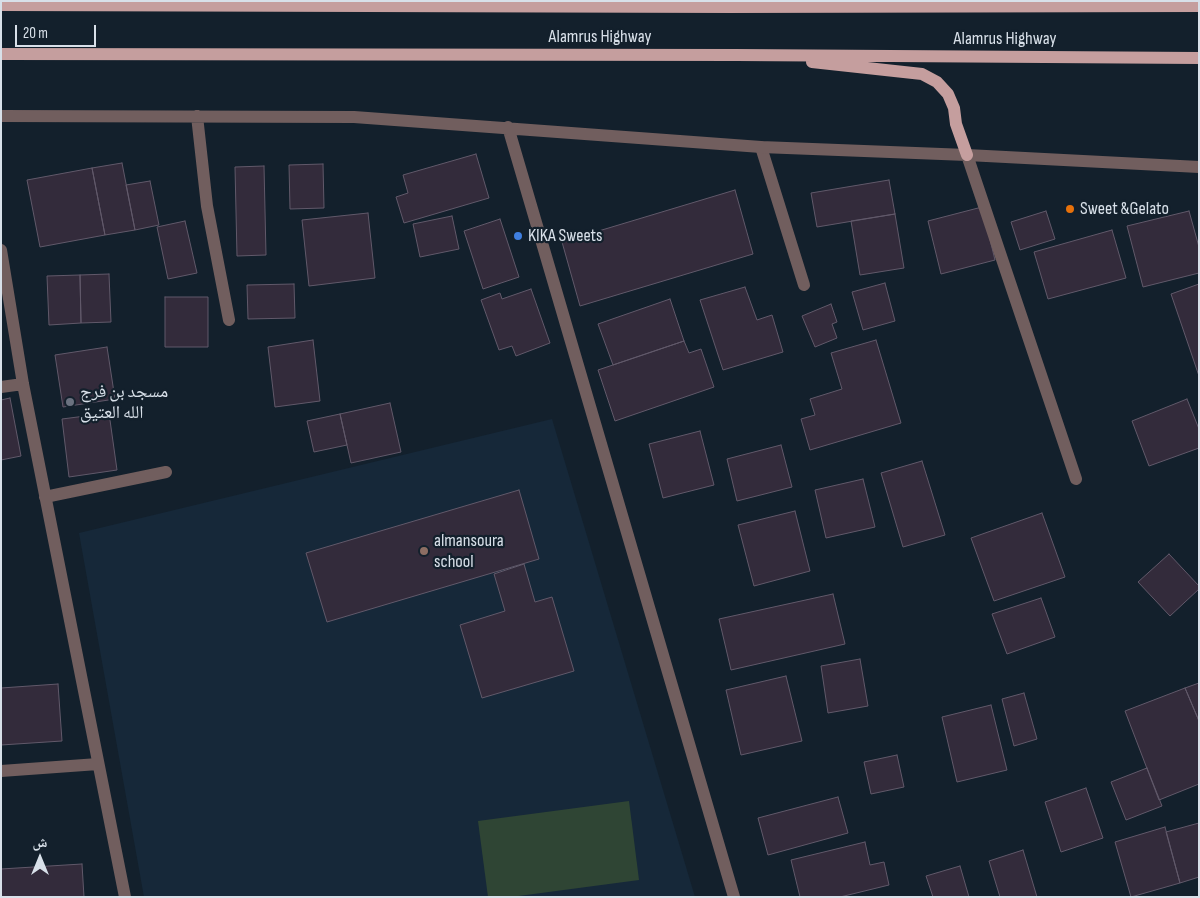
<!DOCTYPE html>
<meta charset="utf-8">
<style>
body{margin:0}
#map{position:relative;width:1200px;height:898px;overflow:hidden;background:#13202c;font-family:"Sofia Sans Condensed","Noto Naskh Arabic",sans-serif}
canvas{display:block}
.frame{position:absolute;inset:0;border:2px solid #d8e0e9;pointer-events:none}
.north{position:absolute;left:15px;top:833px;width:50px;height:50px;-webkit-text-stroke:4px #13202c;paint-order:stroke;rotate:0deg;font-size:14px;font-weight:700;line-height:20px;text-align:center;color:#d8e0e9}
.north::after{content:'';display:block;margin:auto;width:18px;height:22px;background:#d8e0e9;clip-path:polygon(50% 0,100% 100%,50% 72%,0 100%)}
.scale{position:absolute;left:15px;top:25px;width:81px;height:22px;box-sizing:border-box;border:2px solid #d8e0e9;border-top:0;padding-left:6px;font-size:15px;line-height:18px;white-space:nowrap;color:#d8e0e9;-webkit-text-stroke:4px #13202c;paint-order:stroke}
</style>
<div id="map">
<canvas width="1200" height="898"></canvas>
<div class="frame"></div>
<div class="north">ش</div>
<div class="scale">20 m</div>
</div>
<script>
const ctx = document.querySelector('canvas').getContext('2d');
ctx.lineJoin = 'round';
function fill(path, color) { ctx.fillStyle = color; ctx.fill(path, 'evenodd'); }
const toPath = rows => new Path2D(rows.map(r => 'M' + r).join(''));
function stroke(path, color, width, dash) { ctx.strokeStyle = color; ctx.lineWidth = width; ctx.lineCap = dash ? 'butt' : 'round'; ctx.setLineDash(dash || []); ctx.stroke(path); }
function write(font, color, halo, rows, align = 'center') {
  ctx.font = font + ' "Sofia Sans Condensed","Noto Naskh Arabic",sans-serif'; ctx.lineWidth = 4.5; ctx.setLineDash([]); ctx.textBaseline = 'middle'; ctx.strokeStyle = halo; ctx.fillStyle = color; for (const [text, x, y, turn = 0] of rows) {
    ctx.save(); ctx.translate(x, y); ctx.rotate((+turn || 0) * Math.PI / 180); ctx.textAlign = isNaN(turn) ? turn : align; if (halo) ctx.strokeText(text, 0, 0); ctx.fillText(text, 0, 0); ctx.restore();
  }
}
fill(toPath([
 [552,419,695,897,144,897,79,533]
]), '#162839');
fill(toPath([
 [629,801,639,880,511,897,488,897,478,821]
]), '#2f4534');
const building = toPath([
 [476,154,489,198,404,223,396,197,408,193,403,175,476,154],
 [122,163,135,230,105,235,92,168,122,163],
 [323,164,324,208,290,209,289,165,323,164],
 [264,166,266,255,237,256,235,167,264,166],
 [92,168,105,235,40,247,27,180,92,168],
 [889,180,895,214,817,227,811,193,889,180],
 [150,181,159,225,135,230,126,185,150,181],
 [735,190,753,254,580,306,562,242,735,190],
 [982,207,995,260,941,274,928,221,982,207],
 [1046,211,1055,239,1020,250,1011,222,1046,211],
 [1189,211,1199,247,1199,273,1143,287,1127,226,1189,211],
 [368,213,375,278,309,286,302,220,368,213],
 [895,214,904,268,860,275,851,221,895,214],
 [452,216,459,249,420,257,413,224,452,216],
 [500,219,519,277,483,289,464,231,500,219],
 [185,221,197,273,168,279,157,227,185,221],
 [1112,230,1126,278,1048,299,1034,252,1112,230],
 [109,274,111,322,81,323,80,275,109,274],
 [80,275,81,323,49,325,47,276,80,275],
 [885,283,895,321,863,330,852,292,885,283],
 [294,284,295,318,248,319,247,285,294,284],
 [1199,284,1199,376,1171,294,1199,284],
 [745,287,757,320,772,315,783,352,723,370,700,300,745,287],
 [531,289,550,343,516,356,512,346,499,350,481,300,500,293,502,299,531,289],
 [165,297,208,297,208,347,165,347,165,297],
 [670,299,684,341,613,365,598,324,670,299],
 [831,304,837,322,832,324,837,338,815,347,802,316,831,304],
 [313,340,320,401,275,407,268,347,313,340],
 [876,340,901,423,810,450,801,419,815,415,810,399,842,389,831,353,876,340],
 [684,341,689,353,701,349,714,387,615,421,598,370,684,341],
 [107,347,115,399,63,407,55,355,107,347],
 [10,398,21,456,1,460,1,400,10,398],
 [1187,399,1199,429,1199,448,1149,466,1132,421,1187,399],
 [390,403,401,452,351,463,340,414,390,403],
 [109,413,117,470,69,477,62,419,109,413],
 [340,414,347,445,314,452,307,421,340,414],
 [700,431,714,485,663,498,649,444,700,431],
 [781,445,792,487,737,501,727,459,781,445],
 [922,461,945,535,903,547,881,473,922,461],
 [863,479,875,527,826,538,815,490,863,479],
 [519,490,539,559,327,622,306,553,519,490],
 [795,511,810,571,754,586,738,525,795,511],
 [1042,513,1065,577,994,601,971,538,1042,513],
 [1169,554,1199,586,1199,589,1170,616,1138,582,1169,554],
 [524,564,535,602,552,597,574,671,482,698,460,625,505,611,494,574,524,564],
 [833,594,845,644,731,670,719,619,833,594],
 [1041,598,1055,637,1007,654,992,614,1041,598],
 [860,659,868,706,828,713,821,666,860,659],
 [786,676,802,741,741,755,726,690,786,676],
 [1199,683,1199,721,1185,688,1199,683],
 [58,684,62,741,1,745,1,688,58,684],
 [1185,688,1199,721,1199,784,1159,800,1125,711,1185,688],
 [1024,693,1037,739,1014,746,1002,699,1024,693],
 [991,705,1007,770,957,782,942,717,991,705],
 [897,755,904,787,871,794,864,762,897,755],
 [1147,768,1162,806,1126,820,1111,782,1147,768],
 [1086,788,1103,838,1061,852,1045,802,1086,788],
 [838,797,848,833,768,855,758,818,838,797],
 [1199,823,1199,877,1180,883,1166,832,1199,823],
 [1165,827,1180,883,1131,897,1115,842,1165,827],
 [865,842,870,865,884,862,889,885,840,897,800,897,791,860,865,842],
 [1023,850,1037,897,1000,897,989,861,1023,850],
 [82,864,84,897,1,897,1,869,82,864],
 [960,866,969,897,933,897,926,876,960,866]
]);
fill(building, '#332b3b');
stroke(building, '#61596a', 1);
stroke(toPath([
 [761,147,804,285]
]), '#715e5e', 12);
stroke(toPath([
 [1,116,354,117,761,147,967,155,1199,167],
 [197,116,207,206,229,320],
 [508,127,734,897],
 [967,155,1076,479],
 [1,250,23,384,125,897],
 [1,387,23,384],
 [45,497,166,472],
 [1,771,98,764]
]), '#715e5e', 12);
stroke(toPath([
 [1,5,731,7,1199,6],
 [1,54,737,55,1199,58],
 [812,62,922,74,937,82,948,94,954,108,956,124,967,155]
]), '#c59e9e', 12);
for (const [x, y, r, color] of [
 [1070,209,5,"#e8710a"],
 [518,236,5,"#3f7fe0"],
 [70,402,5,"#6b7280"],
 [424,551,5,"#8d6e63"]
]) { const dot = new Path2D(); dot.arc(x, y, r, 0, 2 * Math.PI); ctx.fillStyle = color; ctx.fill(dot); stroke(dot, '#13202c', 2); }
write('18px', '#d8e0e9', '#13202c', [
 ["Alamrus Highway",600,37],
 ["Alamrus Highway",1005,39]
]);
write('18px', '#d8e0e9', '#13202c', [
 ["Sweet &Gelato",1080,209],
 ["KIKA Sweets",528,236],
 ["مسجد بن فرج",80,392],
 ["الله العتيق",80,413],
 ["almansoura",434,541],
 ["school",434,562]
], 'left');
</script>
